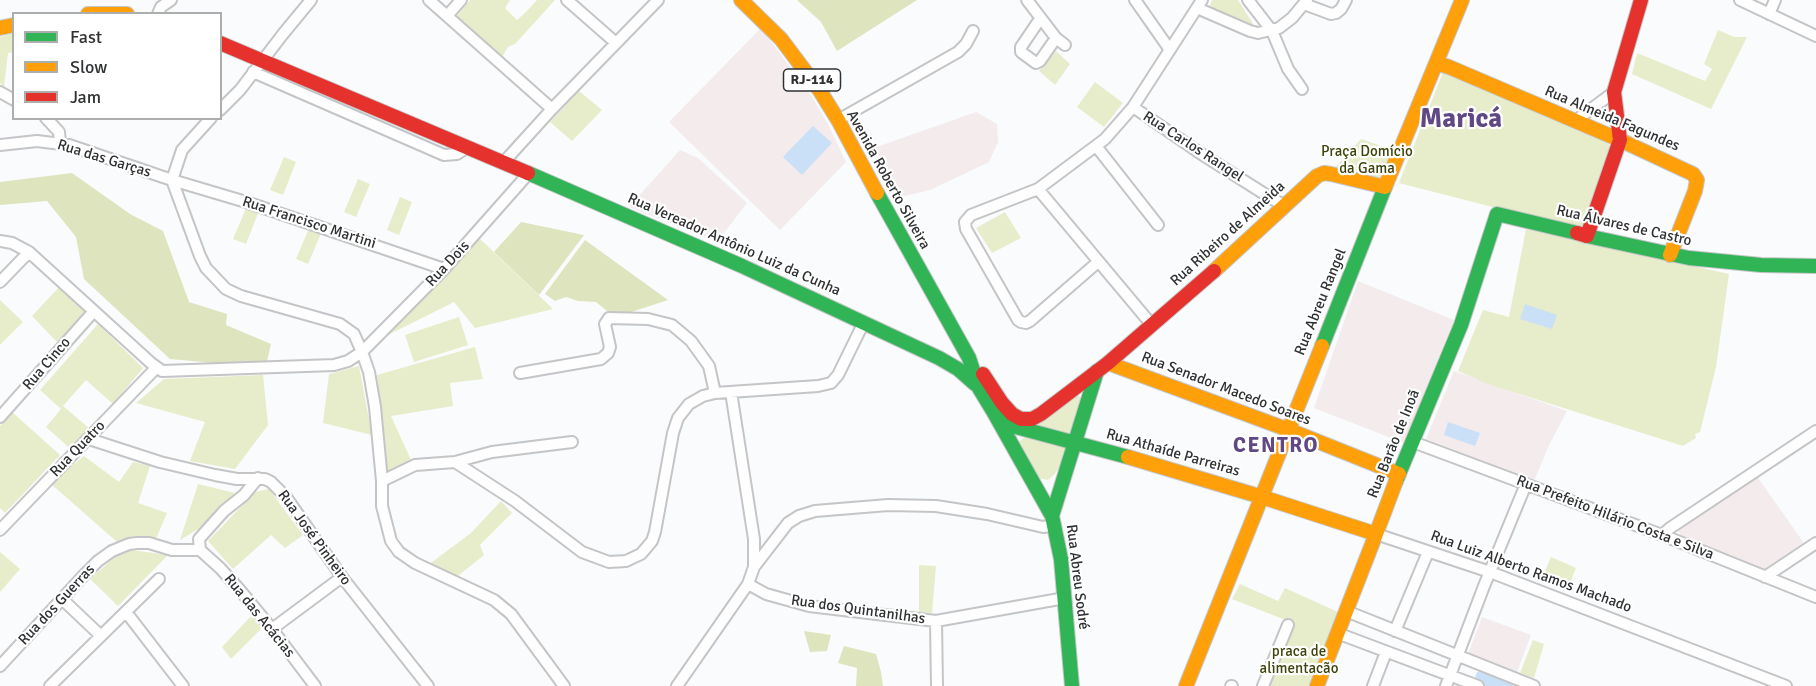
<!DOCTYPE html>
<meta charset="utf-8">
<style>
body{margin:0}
#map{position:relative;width:1816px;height:686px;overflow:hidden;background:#f9fbfd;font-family:Signika,sans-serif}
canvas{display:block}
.legend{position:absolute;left:12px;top:12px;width:210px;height:108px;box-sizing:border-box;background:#fff;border:2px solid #acadad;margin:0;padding:8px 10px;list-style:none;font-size:18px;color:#2f3133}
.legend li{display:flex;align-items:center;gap:12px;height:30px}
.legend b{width:30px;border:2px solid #acadad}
</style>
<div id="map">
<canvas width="1816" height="686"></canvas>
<ul class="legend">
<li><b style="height:8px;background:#30b455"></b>Fast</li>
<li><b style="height:8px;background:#ff9f0a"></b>Slow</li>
<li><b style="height:8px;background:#e5322d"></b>Jam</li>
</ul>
</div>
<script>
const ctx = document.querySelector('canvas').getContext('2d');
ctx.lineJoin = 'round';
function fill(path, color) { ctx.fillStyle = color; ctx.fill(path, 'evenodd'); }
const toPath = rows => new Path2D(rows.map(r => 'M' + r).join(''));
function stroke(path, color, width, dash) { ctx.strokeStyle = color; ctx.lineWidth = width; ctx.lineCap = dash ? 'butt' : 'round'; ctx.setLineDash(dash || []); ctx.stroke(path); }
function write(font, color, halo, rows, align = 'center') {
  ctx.font = font + ' Signika,sans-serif'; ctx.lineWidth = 4.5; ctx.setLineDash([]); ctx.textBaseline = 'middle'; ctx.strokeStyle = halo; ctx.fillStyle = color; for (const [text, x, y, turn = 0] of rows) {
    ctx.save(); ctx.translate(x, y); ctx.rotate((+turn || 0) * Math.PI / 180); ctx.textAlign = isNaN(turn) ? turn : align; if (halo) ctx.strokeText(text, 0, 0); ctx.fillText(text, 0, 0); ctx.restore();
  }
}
fill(toPath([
 [761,28,812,97,828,124,846,162,780,230,669,122],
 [976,112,997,124,998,142,989,162,930,190,892,199,871,149],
 [680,150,698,158,747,203,717,242,629,207],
 [1358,281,1454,320,1404,443,1314,408],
 [1454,371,1567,411,1550,443,1534,481,1426,439],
 [1756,475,1806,546,1766,572,1684,540,1677,529],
 [1482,617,1531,635,1517,672,1468,654]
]), '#f3ebec');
fill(toPath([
 [470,0,510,0,505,8,517,20,525,13,537,0,555,0,515,44,508,47,502,57,456,17],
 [1212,0,1238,0,1257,30,1211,8,1210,5],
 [1718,30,1734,37,1747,37,1711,109,1632,74,1637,53,1705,81,1712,69,1704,64],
 [13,33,13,52,8,53,4,87,0,83,0,37],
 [1056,51,1070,64,1055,85,1039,71],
 [1444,70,1607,142,1612,147,1582,230,1399,183],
 [1095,82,1123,103,1104,127,1077,107],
 [579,91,602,110,572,141,550,122],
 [1361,139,1396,151,1383,184,1333,170],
 [284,157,296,162,283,195,270,190],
 [358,179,370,184,356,217,344,212],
 [400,197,412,202,399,235,387,230],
 [247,206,259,211,246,244,233,239],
 [1005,212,1021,238,992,253,976,228],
 [310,226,322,231,308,264,296,259],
 [1526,229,1729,274,1716,367,1700,432,1695,434,1696,438,1683,446,1485,383,1458,371,1483,310,1509,317],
 [478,237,553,309,475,328,454,302,386,336],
 [62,284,89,309,57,342,32,316],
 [0,300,23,322,0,345],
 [459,317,468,345,414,362,405,335],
 [98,324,143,368,113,404,86,380,63,406,90,429,72,450,46,427,61,409,40,390],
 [475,347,483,379,450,383,453,406,391,416,411,460,387,472,377,375],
 [359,366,372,435,323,423,329,374],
 [263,375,268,425,235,469,190,461,205,422,136,403,164,379],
 [1077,394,1081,398,1060,466,1054,475,1048,480,1037,478,1019,447,1019,442,1071,397],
 [12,412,60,455,5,513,0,508,0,426],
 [84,456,119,482,133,462,150,466,138,503,167,513,156,539,117,542,50,483],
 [198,484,235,493,203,526,180,540],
 [269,489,303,535,285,548,271,535,233,569,208,541,255,492],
 [501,501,512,513,480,545,484,555,458,576,428,565,471,533],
 [124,549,168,555,118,606,90,579],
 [0,552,20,569,0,592],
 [1551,557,1576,568,1567,591,1541,581],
 [919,565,936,566,932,613,919,612],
 [1240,584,1278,601,1285,588,1338,612,1311,686,1267,686,1293,623,1232,599],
 [253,614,263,627,231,659,222,647],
 [1533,640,1544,644,1534,678,1520,673]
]), '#e7edca');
fill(toPath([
 [797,0,917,0,837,51,821,22],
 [72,173,130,214,163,231,189,302,227,314,226,325,271,344,267,361,215,363,170,359,84,279,76,237,47,201,0,205,0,182],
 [521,222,584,235,539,295,494,252],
 [585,240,668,300,625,314,607,311,596,302,578,301,566,297,555,301,545,294],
 [804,631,831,635,827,651,810,652],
 [844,646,876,654,881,672,883,686,856,686,857,668,838,663]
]), '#dee4bd');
fill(toPath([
 [813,126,832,143,802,175,783,157],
 [1525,304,1557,315,1552,329,1520,319],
 [1448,422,1480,433,1475,446,1444,435]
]), '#c9e0f7');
stroke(toPath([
 [1483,677,1506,686]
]), '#c9e0f7', 15);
const street = toPath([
 [429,0,552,109],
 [567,0,616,43],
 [1027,0,1056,38,1065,45],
 [1135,0,1170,50],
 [1248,0,1272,31,1288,69,1302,89],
 [1740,0,1816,36],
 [1304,4,1331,14,1336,13,1341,9,1346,0],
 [1197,8,1250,31,1258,33,1279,28,1292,18,1307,0],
 [158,14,161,7,171,0],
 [1769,14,1775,0],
 [447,16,461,0],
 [1040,19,1021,47,1021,52,1036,63,1040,61,1056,38],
 [253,72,444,155,457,154,466,148],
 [0,92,14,100],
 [1133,107,1200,153,1274,200,1285,205],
 [220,110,240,90,283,34,311,0],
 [46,118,59,132,60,143],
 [838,120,958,52,966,44,973,31],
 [1575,121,1614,92],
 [0,145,37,141,69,145,172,180,246,202,444,269],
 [1096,146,1158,225],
 [503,163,552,109,658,0],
 [172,180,200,256,206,268,226,289,241,296,340,324,354,334,362,352,369,372,375,407,382,481,382,506,391,541,399,552,415,563,494,600,511,614,564,686],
 [172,180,182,150,211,118],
 [1038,189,1151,324],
 [0,241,12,243,29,252,151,363,162,371,334,365,348,361,362,352,444,269,529,173],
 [1098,262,1030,321,1026,323,1021,322,1018,320,966,229,965,222,971,215,1038,189,1105,139,1133,107,1202,0],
 [0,282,29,252],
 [520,373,601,359,608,353,610,347,605,324,609,318,648,319,672,325,691,341,709,366,715,393],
 [0,417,94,311],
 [89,439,160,462,215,475,237,479,265,479,271,482,286,497,342,577,428,686],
 [1413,442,1662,535,1816,597],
 [455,462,515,501,582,552,609,562,626,561,641,554,652,541,655,532,673,433,678,418,689,404,703,396,715,393,818,386,831,383,838,375,864,322],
 [382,481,415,465,455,462,492,452,572,442],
 [0,530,156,368],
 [1376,534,1490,572,1786,686],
 [1662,535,1670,528,1816,431],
 [200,550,220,568,239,589,272,629,315,686],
 [200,550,199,539,207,530,224,511,244,495,258,478],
 [754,567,788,523,799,516,815,511,888,505,936,506,987,514,1043,527,1055,525],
 [1765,577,1816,543],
 [748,584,766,594,809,606,936,621,1065,598],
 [62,599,101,636],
 [1346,611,1534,686],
 [126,612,183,686],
 [936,621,937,686],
 [272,629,342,577],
 [1395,631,1428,552],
 [1337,633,1478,686],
 [0,666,84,575,98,561,112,551,129,544,137,543,149,543,172,550,200,550],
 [50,686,159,579],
 [677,686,748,584,754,567,754,539,731,392],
 [1231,686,1232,686],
 [1263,686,1288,625],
 [1373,686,1386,652],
 [1446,686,1484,586,1526,484]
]);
const fast = toPath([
 [528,173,742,266,939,358,958,369,975,384],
 [877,193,969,358,979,388,993,411,1016,427,1128,457],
 [1587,236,1689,258,1761,265,1816,266],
 [1322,346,1385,187],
 [993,411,1052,516],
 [1396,481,1461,325,1497,214,1577,233],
 [1072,686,1061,559,1052,516,1097,371]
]);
const slow = toPath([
 [741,0,781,39,820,91,838,120,877,193],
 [88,14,127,14],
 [0,28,14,25],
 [1436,63,1449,67,1620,140,1693,174,1697,180,1695,191,1670,255],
 [1214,271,1317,176,1324,173,1331,174,1385,187,1462,0],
 [1108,363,1289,430,1399,474],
 [1128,457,1262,497,1376,534,1396,481],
 [1186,686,1322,346],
 [1317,686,1376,534]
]);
const jam = toPath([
 [220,43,528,173],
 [1577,233,1587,236,1620,140,1614,92,1641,0],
 [983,374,1002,403,1012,414,1021,419,1032,419,1041,414,1108,363,1214,271]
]);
stroke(street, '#c4c5c7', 14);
stroke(fast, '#c4c5c7', 16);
stroke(slow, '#c4c5c7', 16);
stroke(jam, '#c4c5c7', 16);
stroke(street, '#fefeff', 10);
stroke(fast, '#30b455', 14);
stroke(slow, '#ff9f0a', 14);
stroke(jam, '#e5322d', 14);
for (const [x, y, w] of [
 [812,80,57]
]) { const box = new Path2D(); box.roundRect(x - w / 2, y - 11, w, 22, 4.5); ctx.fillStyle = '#fff'; ctx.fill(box); stroke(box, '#2f3133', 1.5); }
write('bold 14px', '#2f3133', null, [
 ["RJ-114",812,80]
]);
write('15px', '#2f3133', '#fff', [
 ["Rua Almeida Fagundes",1612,119,23],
 ["Rua Carlos Rangel",1193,147,33],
 ["Rua das Garças",104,159,17],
 ["Avenida Roberto Silveira",888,180,61],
 ["Rua Francisco Martini",309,223,18],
 ["Rua Álvares de Castro",1624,226,13],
 ["Rua Ribeiro de Almeida",1228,234,-42],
 ["Rua Vereador Antônio Luiz da Cunha",734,245,24],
 ["Rua Dois",448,264,-47],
 ["Rua Abreu Rangel",1321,302,-68],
 ["Rua Cinco",47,364,-49],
 ["Rua Senador Macedo Soares",1226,389,21],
 ["Rua Barão de Inoã",1394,444,-68],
 ["Rua Quatro",78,449,-46],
 ["Rua Athaíde Parreiras",1173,453,16],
 ["Rua Prefeito Hilário Costa e Silva",1615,518,21],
 ["Rua José Pinheiro",314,538,54],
 ["Rua Luiz Alberto Ramos Machado",1531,572,20],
 ["Rua Abreu Sodré",1077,577,83],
 ["Rua dos Guerras",57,605,-47],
 ["Rua dos Quintanilhas",858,610,8],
 ["Rua das Acácias",259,616,51]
]);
write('15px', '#3e440c', '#fff', [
 ["Praça Domício",1367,152],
 ["da Gama",1367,169],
 ["praca de",1299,652],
 ["alimentacão",1299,669]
]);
ctx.letterSpacing = '1.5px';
write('bold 21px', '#604885', '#fff', [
 ["CENTRO",1276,446]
]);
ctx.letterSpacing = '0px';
write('bold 27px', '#604885', '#fff', [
 ["Maricá",1461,120]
]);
</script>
